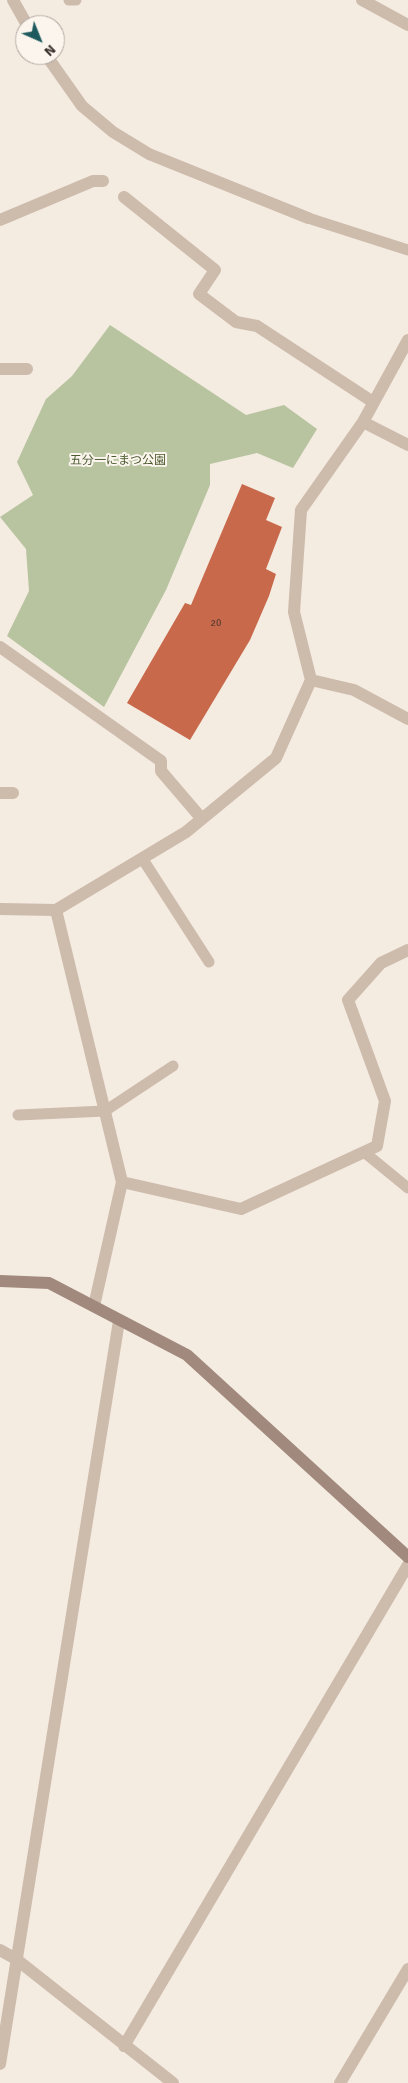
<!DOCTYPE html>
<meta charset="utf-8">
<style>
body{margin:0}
#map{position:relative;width:408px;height:2083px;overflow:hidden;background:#f4ebe1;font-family:Signika,sans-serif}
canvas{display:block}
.north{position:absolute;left:15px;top:15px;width:50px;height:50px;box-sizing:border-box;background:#fbf5ee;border:1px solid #aea6a0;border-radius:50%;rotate:136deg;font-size:14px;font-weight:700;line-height:20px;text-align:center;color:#3b302b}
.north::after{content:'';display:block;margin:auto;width:18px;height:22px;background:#1f5a5e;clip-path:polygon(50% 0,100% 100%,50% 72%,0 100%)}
</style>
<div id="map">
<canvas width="408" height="2083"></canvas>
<div class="north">N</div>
</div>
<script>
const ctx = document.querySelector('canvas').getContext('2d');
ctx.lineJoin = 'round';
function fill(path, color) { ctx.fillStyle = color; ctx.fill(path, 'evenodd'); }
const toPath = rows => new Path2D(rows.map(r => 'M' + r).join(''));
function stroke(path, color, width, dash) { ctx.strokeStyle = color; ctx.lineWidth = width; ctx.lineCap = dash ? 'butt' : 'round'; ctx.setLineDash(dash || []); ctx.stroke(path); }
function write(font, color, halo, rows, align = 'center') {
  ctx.font = font + ' Signika,"Noto Sans JP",sans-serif'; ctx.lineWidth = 4; ctx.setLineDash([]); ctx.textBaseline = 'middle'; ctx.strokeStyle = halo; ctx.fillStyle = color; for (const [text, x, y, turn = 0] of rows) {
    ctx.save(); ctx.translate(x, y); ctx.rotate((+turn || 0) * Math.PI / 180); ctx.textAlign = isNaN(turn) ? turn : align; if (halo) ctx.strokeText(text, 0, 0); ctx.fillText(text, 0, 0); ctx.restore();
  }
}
fill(toPath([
 [110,325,246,415,284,405,317,429,293,468,257,453,210,464,210,485,166,590,104,707,7,636,29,591,26,549,0,517,33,495,17,462,46,399,72,376]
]), '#b8c4a0');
fill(toPath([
 [242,484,275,498,266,520,282,527,266,569,276,574,269,596,250,640,190,740,127,703,185,603,191,605]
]), '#c8694b');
stroke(toPath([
 [69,0,76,0],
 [308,218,408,250],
 [142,858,209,962],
 [18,1115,105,1111,173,1066],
 [364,1152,408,1188]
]), '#cdbbac', 11);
stroke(toPath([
 [13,0,27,25],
 [362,0,408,25],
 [46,55,82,106,113,132,149,154,308,218],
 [124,197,215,270,199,294,236,322,257,326,373,402],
 [0,220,93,181,103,181],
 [0,369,27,369],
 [363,422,408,445],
 [0,647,161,761,161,771,202,819],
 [311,680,354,690,408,719],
 [0,793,13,793],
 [0,909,56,910,186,832,276,758,311,680,294,612,301,510,363,422,408,340],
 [56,910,122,1182,94,1306],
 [122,1182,241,1209,377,1146,385,1101,348,1000,381,963,408,950],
 [0,1950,16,1959,173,2083],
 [124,2046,408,1565],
 [0,2064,119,1321],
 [340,2083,408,1969]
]), '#cdbbac', 12);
stroke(toPath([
 [0,1281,49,1283,187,1355,408,1557]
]), '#a18a7d', 12);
write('10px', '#5e3e33', null, [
 ["20",216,623]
]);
write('12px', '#4a5a2e', '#fbf5ee', [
 ["五分一にまつ公園",118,461]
]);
</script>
